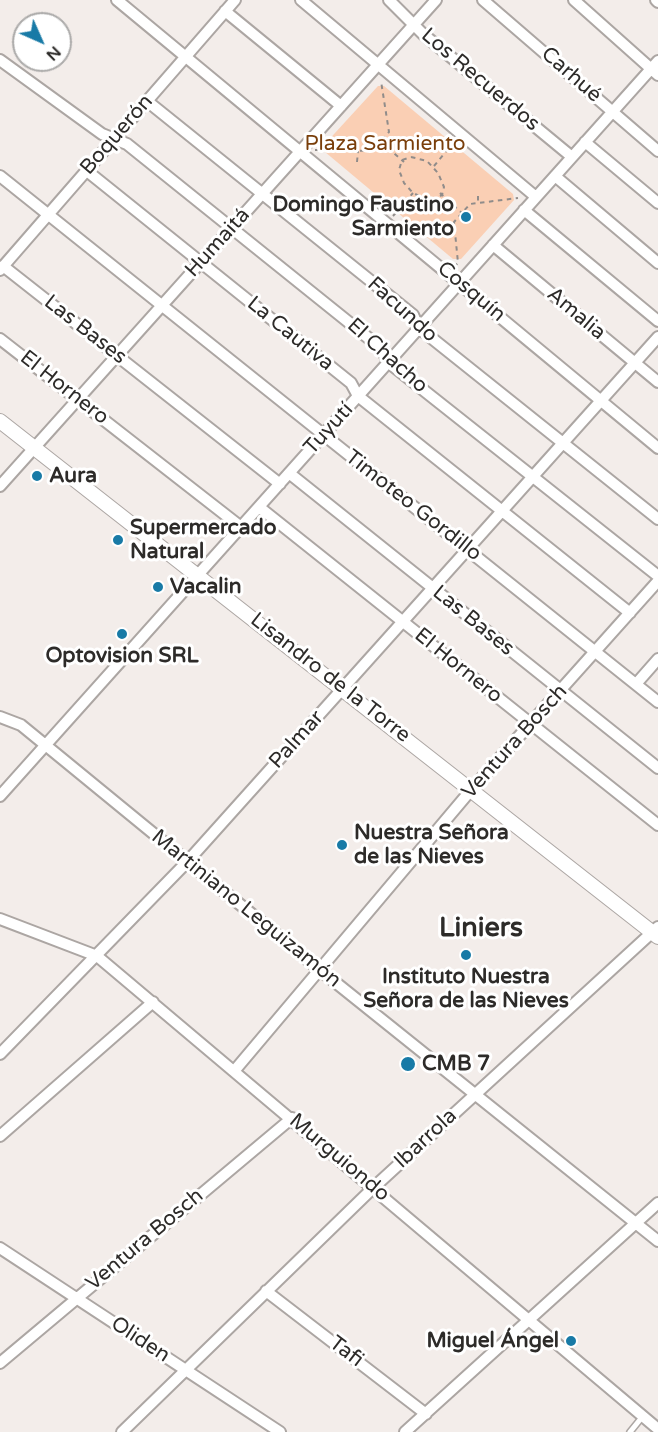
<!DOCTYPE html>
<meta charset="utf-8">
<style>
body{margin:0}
#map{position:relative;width:658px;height:1432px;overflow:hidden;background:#f3edea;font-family:"Varela Round",sans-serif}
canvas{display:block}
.north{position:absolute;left:12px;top:12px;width:60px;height:60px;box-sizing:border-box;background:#fff;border:2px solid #abaaa9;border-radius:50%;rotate:135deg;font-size:16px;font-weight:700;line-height:24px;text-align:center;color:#2d2b29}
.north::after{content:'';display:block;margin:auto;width:21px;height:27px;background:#187aa6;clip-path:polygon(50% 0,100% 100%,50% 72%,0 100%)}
</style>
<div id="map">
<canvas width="658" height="1432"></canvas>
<div class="north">N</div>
</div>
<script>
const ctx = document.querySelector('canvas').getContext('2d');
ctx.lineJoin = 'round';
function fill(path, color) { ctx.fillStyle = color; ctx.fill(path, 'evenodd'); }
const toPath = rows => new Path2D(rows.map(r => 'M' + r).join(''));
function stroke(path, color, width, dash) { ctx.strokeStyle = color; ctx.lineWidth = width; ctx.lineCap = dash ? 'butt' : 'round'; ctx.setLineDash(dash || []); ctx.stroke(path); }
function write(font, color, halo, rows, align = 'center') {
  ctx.font = font + ' "Varela Round",sans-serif'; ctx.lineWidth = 6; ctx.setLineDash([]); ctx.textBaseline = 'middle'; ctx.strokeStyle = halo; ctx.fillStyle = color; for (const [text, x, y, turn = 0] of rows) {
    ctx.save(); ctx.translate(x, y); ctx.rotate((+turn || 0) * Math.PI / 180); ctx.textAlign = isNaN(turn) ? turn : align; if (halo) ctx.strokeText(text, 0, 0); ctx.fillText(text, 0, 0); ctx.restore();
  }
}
fill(toPath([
 [378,86,384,86,513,194,514,200,461,259,453,259,325,152,324,145]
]), '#facfb4');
const service = toPath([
 [630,1432,643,1416]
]);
const minor = toPath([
 [117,0,658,448],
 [301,0,536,197],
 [389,0,423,34,572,157],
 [483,0,658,151],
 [574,0,658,75],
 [656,0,658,2],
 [225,11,341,106],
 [0,60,102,134,127,144,382,349,388,362,658,576],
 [147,101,413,315,419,328,658,519],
 [585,142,658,203],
 [87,171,351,383,358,396,630,613],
 [0,176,658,702],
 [555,176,658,263],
 [524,210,658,321],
 [493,245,658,382],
 [3,266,280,484],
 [0,270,235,0],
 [0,339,241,527],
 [289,473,658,768],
 [0,486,436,0],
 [259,507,658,825],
 [636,684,658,659],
 [0,717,21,725,320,970,658,1241],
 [0,796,658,61],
 [0,919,97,956,658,1429],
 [0,1054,187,862,658,337],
 [235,1070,471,790,658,581],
 [0,1136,153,1002],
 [0,1248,280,1432],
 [266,1291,426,1414],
 [0,1363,292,1118],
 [122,1432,373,1188,658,927],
 [405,1432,658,1203]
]);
const tertiary = toPath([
 [0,421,658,937]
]);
stroke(service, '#aca6a3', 8);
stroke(minor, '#aca6a3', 14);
stroke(tertiary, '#aca6a3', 16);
stroke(toPath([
 [381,142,404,162],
 [315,150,372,151,389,132,381,81],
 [411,157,427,161,438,173,444,187,442,195,432,200,426,199,413,193,404,183,399,170,402,160,411,157],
 [357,162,358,151],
 [434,166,453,143],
 [440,193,462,213],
 [478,196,478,203],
 [393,216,413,193],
 [454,267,458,263,454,222,470,204,518,198]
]), '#908c8a', 2, [4.5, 4.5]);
stroke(service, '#fff', 5);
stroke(minor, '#fff', 10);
stroke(tertiary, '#fff', 14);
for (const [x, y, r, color] of [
 [466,217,6,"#187aa6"],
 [37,476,6,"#187aa6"],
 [118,540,6,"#187aa6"],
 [158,587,6,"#187aa6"],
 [122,634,6,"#187aa6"],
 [342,845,6,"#187aa6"],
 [466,955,6,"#187aa6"],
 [408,1064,8,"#187aa6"],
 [571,1341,6,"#187aa6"]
]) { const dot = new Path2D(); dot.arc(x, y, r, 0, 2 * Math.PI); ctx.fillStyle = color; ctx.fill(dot); stroke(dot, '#fff', 2); }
write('21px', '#2d2b29', '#fff', [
 ["Carhué",571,75,41],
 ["Los Recuerdos",480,80,40],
 ["Boquerón",117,135,-49],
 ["Humaitá",218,243,-48],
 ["Cosquín",471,292,40],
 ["Facundo",402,310,42],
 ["Amalia",576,314,40],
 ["Las Bases",85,330,38],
 ["La Cautiva",290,334,39],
 ["El Chacho",387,356,42],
 ["El Hornero",64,388,38],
 ["Tuyutí",329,429,-48],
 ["Timoteo Gordillo",413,506,38],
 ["Las Bases",473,621,39],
 ["El Hornero",458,666,39],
 ["Lisandro de la Torre",330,678,38],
 ["Palmar",297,740,-48],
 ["Ventura Bosch",515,742,-48],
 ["Martiniano Leguizamón",246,909,39],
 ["Ibarrola",426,1139,-43],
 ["Murguiondo",339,1158,40],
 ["Ventura Bosch",145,1240,-40],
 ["Oliden",140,1340,33],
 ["Tafi",346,1352,37]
]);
write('21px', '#793e0a', '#fff', [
 ["Plaza Sarmiento",385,144]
]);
write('bold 21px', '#2d2b29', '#fff', [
 ["Domingo Faustino",454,205,"right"],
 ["Sarmiento",454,229,"right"],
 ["Aura",49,476],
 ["Supermercado",130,528],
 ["Natural",130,552],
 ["Vacalin",170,587],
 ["Optovision SRL",122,656,"center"],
 ["Nuestra Señora",354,833],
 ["de las Nieves",354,857],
 ["Instituto Nuestra",466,977,"center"],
 ["Señora de las Nieves",466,1001,"center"],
 ["CMB 7",422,1064],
 ["Miguel Ángel",559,1341,"right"]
], 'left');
write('bold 27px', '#2d2b29', '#fff', [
 ["Liniers",481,929]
]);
</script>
